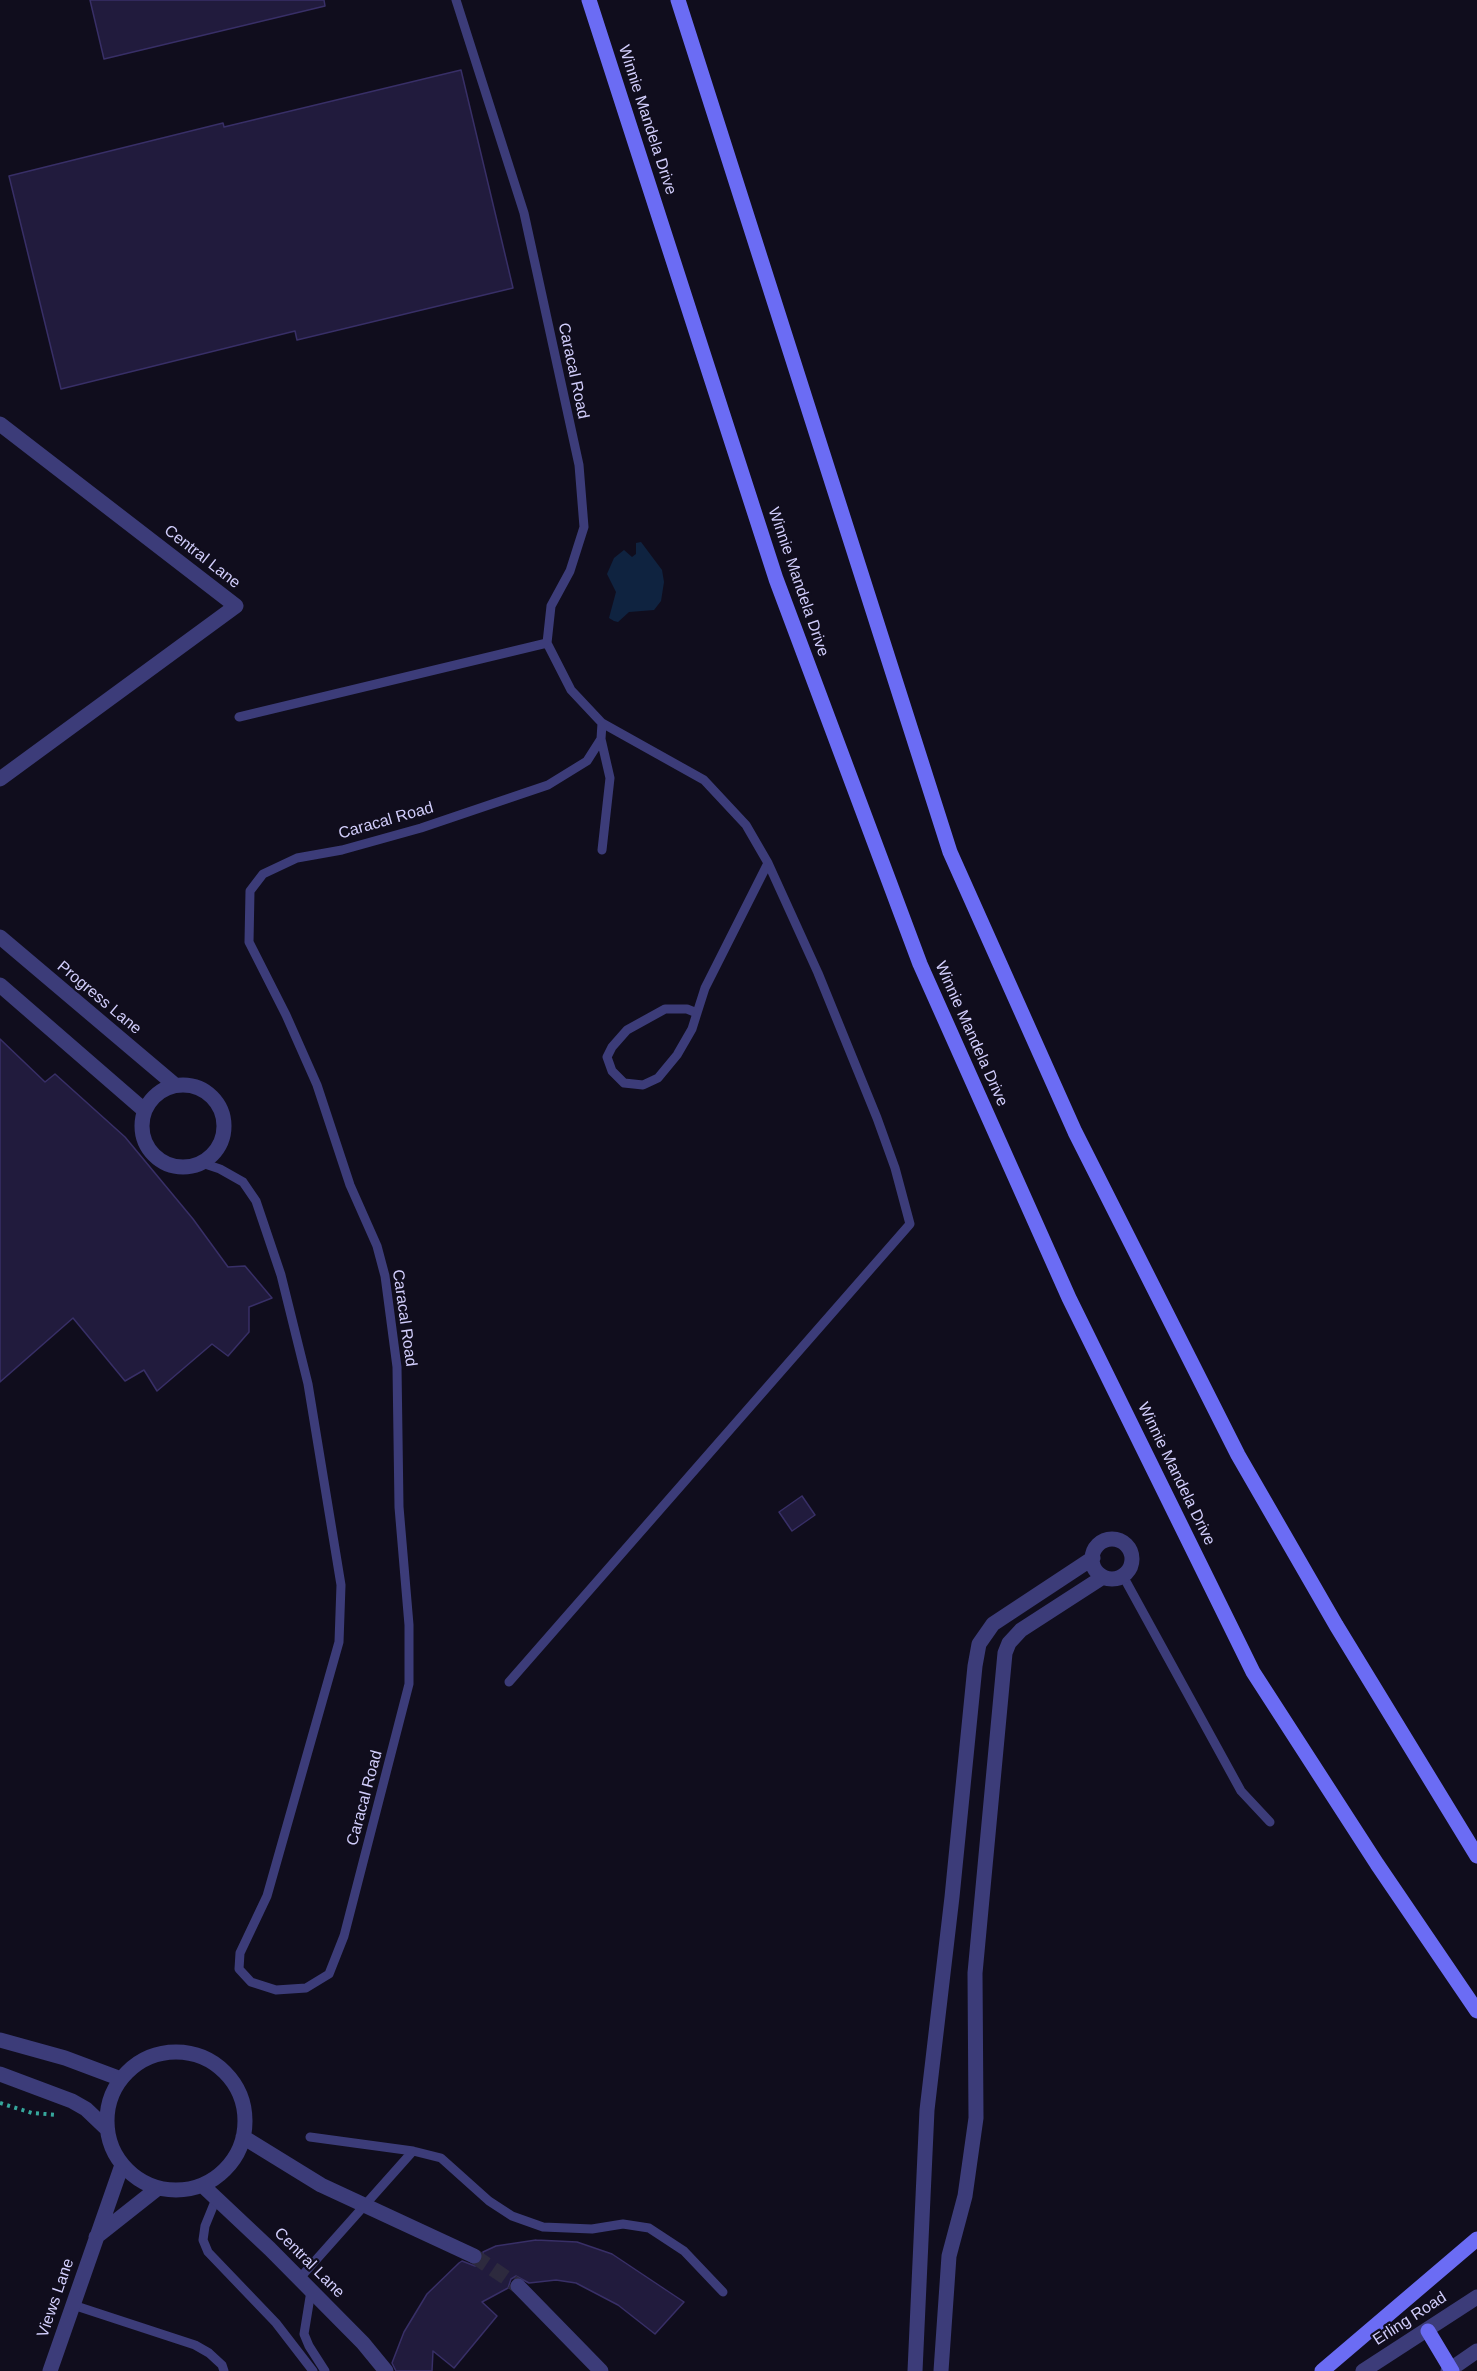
<!DOCTYPE html>
<style>
body{margin:0}
canvas{display:block;background:#100d1d}
</style>
<canvas width="1477" height="2371"></canvas>
<script>
const ctx = document.querySelector('canvas').getContext('2d');
ctx.lineJoin = 'round';
function fill(path, color) { ctx.fillStyle = color; ctx.fill(path, 'evenodd'); }
const toPath = rows => new Path2D(rows.map(r => 'M' + r).join(''));
function stroke(path, color, width, dash) { ctx.strokeStyle = color; ctx.lineWidth = width; ctx.lineCap = dash ? 'butt' : 'round'; ctx.setLineDash(dash || []); ctx.stroke(path); }
function write(font, color, halo, rows, align = 'center') {
  ctx.font = font + ' Arial,sans-serif'; ctx.lineWidth = 4.5; ctx.setLineDash([]); ctx.textBaseline = 'middle'; ctx.strokeStyle = halo; ctx.fillStyle = color; for (const [text, x, y, turn = 0] of rows) {
    ctx.save(); ctx.translate(x, y); ctx.rotate((+turn || 0) * Math.PI / 180); ctx.textAlign = isNaN(turn) ? turn : align; if (halo) ctx.strokeText(text, 0, 0); ctx.fillText(text, 0, 0); ctx.restore();
  }
}
fill(toPath([
 [641,542,662,570,664,582,661,601,654,610,629,612,618,622,614,621,609,618,616,592,607,574,614,558,624,550,632,557,636,554,636,543]
]), '#0f2340');
const building = toPath([
 [90,0,324,0,325,6,104,59,90,0],
 [461,70,513,288,297,340,295,331,61,389,9,176,223,123,224,127,461,70],
 [0,1039,45,1082,55,1074,125,1137,193,1219,228,1267,245,1266,272,1298,249,1307,249,1332,228,1356,212,1344,157,1391,144,1370,125,1381,73,1318,0,1382,0,1039],
 [802,1496,815,1515,792,1531,779,1512,802,1496],
 [536,2240,577,2242,612,2254,684,2302,655,2334,618,2305,576,2283,556,2280,529,2283,516,2276,511,2279,508,2288,482,2302,497,2316,454,2368,433,2351,432,2371,396,2371,392,2363,404,2332,427,2294,459,2263,462,2261,475,2266,483,2261,483,2252,496,2246,536,2240]
]);
fill(building, '#211b3d');
stroke(building, '#382f67', 1.5);
stroke(toPath([
 [474,2256,518,2286]
]), '#2d2a3e', 15, [15, 8]);
stroke(toPath([
 [0,2103,32,2113,58,2115]
]), '#36a79c', 4, [3, 4.5]);
stroke(toPath([
 [239,717,547,643],
 [602,723,704,780,746,825,768,863,705,988,697,1013,692,1029,677,1055,658,1078,643,1085,624,1083,612,1071,607,1057,612,1047,627,1030,665,1009,687,1009,697,1013],
 [601,739,610,778,602,850],
 [202,1163,220,1169,243,1182,256,1201,281,1275,308,1384,341,1585,339,1642,267,1896,240,1953,239,1969,251,1982,276,1990,306,1988,329,1974,344,1936,409,1684,409,1625,399,1507,397,1367,385,1276,377,1246,350,1185,317,1085,286,1015,249,942,250,891,263,874,297,858,342,850,421,828,548,785,587,761,601,739,602,723,571,690,547,643,551,606,570,571,584,527,579,465,524,213,456,0],
 [1123,1576,1241,1791,1270,1822],
 [509,1682,910,1224,895,1168,877,1118,818,973,768,863],
 [310,2137,413,2151],
 [216,2199,205,2226,203,2240,208,2252,276,2323,313,2371],
 [299,2279,413,2151,441,2158,489,2201,512,2216,543,2227,592,2229,623,2224,649,2228,684,2251,723,2292],
 [311,2291,304,2334,309,2346,325,2371],
 [73,2305,195,2345,209,2353,222,2365,224,2371]
]), '#3c3c79', 9);
stroke(toPath([
 [0,424,236,606,0,779],
 [0,937,175,1085],
 [0,985,144,1110],
 '142 1126a41 41 0 1 1 82 0a41 41 0 1 1-82 0Z',
 '1092 1559a20 20 0 1 1 40 0a20 20 0 1 1-40 0Z',
 [0,2040,65,2058,121,2079],
 '107 2121a69 69 0 1 1 138 0a69 69 0 1 1-138 0Z',
 [0,2074,72,2101,86,2109,107,2129],
 [243,2137,321,2185,474,2256],
 [202,2185,270,2249,363,2343,386,2371],
 [96,2237,158,2188],
 [518,2286,601,2371],
 [50,2371,122,2165],
 [915,2371,927,2110,952,1897,975,1666,979,1644,993,1624,1093,1558],
 [941,2371,949,2256,965,2196,976,2118,975,1973,1005,1653,1009,1643,1021,1630,1103,1577]
]), '#3c3c79', 15);
stroke(toPath([
 [1363,2371,1477,2297],
 [1448,2371,1477,2351]
]), '#3c3c79', 15);
stroke(toPath([
 [589,0,776,579,920,964,1069,1298,1253,1672,1377,1864,1477,2011],
 [678,0,950,852,1075,1132,1238,1455,1336,1625,1477,1856],
 [1428,2331,1452,2371],
 [1322,2371,1477,2239]
]), '#6b6cf4', 15);
write('16px', '#d1cdfb', '#100d1d', [
 ["Winnie Mandela Drive",647,120,72],
 ["Caracal Road",573,371,78],
 ["Central Lane",202,557,38],
 ["Winnie Mandela Drive",798,582,71],
 ["Caracal Road",386,821,-16],
 ["Progress Lane",99,998,40],
 ["Winnie Mandela Drive",971,1034,66],
 ["Caracal Road",404,1318,82],
 ["Winnie Mandela Drive",1176,1474,64],
 ["Caracal Road",365,1798,-75],
 ["Central Lane",309,2263,45],
 ["Views Lane",56,2298,-71],
 ["Erling Road",1410,2319,-33]
]);
</script>
